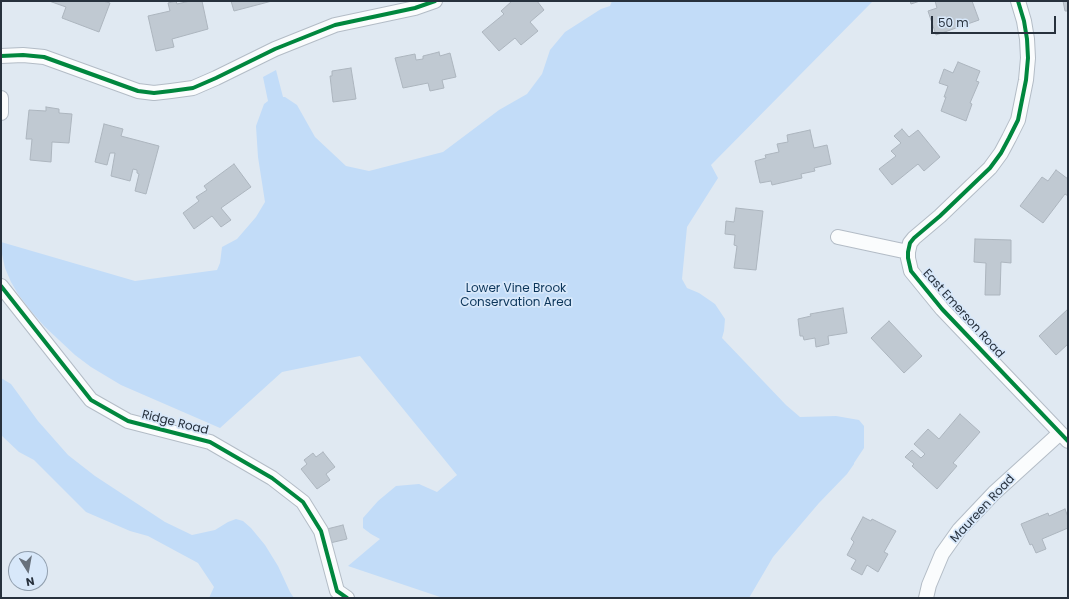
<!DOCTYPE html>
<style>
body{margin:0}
#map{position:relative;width:1069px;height:599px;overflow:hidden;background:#e0e9f2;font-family:Poppins,sans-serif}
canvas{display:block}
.frame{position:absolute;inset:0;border:2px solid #27313d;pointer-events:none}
.north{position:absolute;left:8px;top:551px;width:40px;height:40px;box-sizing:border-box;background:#d8e8fa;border:1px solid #919fae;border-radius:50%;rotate:169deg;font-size:11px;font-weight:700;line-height:16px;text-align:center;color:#27313d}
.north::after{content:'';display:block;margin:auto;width:14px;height:18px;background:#68717c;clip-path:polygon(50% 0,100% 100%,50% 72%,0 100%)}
.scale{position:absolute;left:931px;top:16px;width:125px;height:18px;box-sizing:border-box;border:2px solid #27313d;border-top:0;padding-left:5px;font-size:12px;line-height:14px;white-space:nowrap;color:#27313d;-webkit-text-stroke:3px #d8e8fa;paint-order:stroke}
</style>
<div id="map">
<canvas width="1069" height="599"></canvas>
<div class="frame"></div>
<div class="north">N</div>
<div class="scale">50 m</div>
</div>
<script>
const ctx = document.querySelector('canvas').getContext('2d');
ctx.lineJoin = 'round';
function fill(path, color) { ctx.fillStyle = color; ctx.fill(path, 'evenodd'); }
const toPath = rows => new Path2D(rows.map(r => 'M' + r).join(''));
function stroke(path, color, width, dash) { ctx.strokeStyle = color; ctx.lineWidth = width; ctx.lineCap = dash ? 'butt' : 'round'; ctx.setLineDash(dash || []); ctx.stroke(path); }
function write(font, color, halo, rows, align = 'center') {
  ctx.font = font + ' Poppins,sans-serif'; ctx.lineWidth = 3.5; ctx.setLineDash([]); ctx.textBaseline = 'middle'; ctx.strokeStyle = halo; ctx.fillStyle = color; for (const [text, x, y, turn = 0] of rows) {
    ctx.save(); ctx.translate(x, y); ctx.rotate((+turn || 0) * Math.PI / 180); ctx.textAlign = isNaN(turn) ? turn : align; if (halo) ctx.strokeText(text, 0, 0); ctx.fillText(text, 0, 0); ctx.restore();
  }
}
fill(toPath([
 [612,1,873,1,711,165,718,178,687,227,682,279,687,288,699,293,715,304,725,319,724,331,722,338,786,405,800,417,836,416,859,420,864,426,864,448,854,463,854,464,847,474,819,503,773,557,749,598,443,598,348,566,380,539,371,534,363,528,363,518,378,501,396,486,419,484,437,492,457,475,360,356,282,372,220,428,121,385,91,367,75,355,44,326,31,311,18,294,11,282,5,268,2,254,1,242,135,281,217,270,220,263,222,247,237,239,256,217,265,202,258,157,256,126,264,104,268,101,263,77,276,70,283,97,285,97,297,105,315,137,346,166,369,171,443,152,499,110,527,94,542,74,550,50,565,32,601,9,610,6],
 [1,378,11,384,38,421,68,455,95,476,165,522,192,535,215,530,228,522,236,519,243,521,251,528,265,545,278,566,290,592,294,598,209,598,214,587,198,563,148,536,130,531,86,512,34,460,19,452,1,435]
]), '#c2dcf8');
const building = toPath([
 [49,1,103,1,110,3,99,32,62,18,66,7,49,1],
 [176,1,177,4,190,1,202,1,208,29,172,39,174,47,156,51,148,16,170,11,168,3,176,1],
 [231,1,272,1,234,11,231,1],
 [512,1,537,1,544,10,530,22,538,31,521,45,515,38,499,51,482,32,504,14,501,11,512,1],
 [910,1,920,1,911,4,910,1],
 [935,1,972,1,979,20,936,35,928,11,937,8,935,1],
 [1063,1,1068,1,1068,11,1065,11,1063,1],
 [439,52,440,56,450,53,456,77,442,80,444,88,430,91,428,83,403,88,395,58,415,54,416,60,423,59,423,56,439,52],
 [958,62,980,71,976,81,979,82,970,103,972,104,966,121,941,111,946,97,944,97,948,86,939,83,944,69,953,73,958,62],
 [351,68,356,99,333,102,330,76,332,76,332,71,351,68],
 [46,107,59,109,59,113,72,114,69,143,52,142,51,162,30,160,32,139,26,139,29,110,46,111,46,107],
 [104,124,123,129,121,136,159,146,146,194,135,191,139,174,137,173,137,170,133,169,130,181,111,176,115,153,110,153,107,165,95,162,104,124],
 [902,129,909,137,918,130,940,157,924,171,918,164,892,185,879,169,896,156,891,151,901,143,894,136,902,129],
 [810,130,814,148,827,145,831,164,814,168,815,171,801,174,802,178,772,185,771,181,760,183,755,161,766,158,765,155,779,152,777,144,788,142,787,135,810,130],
 [234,164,251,187,221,208,231,220,221,227,212,216,194,229,183,213,199,201,196,197,207,190,204,186,234,164],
 [1056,170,1068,179,1068,196,1065,194,1043,223,1020,206,1042,177,1048,181,1056,170],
 [736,208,763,211,756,270,734,268,737,246,734,245,735,235,725,234,726,221,734,222,736,208],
 [975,239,1011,240,1011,263,1001,262,1000,295,985,295,986,263,974,262,975,239],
 [843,308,847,333,828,336,829,344,816,347,815,338,804,340,803,336,800,336,798,319,811,316,810,314,843,308],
 [1068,309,1068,344,1056,355,1039,336,1068,309],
 [889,321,922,356,904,373,871,338,889,321],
 [960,414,980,432,953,463,957,466,937,489,912,466,914,464,905,457,912,450,921,458,925,454,914,444,928,429,939,439,960,414],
 [323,452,335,467,326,474,330,480,317,489,301,469,307,464,304,460,313,453,316,457,323,452],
 [1065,509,1068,517,1068,528,1042,539,1046,549,1036,553,1032,544,1030,545,1021,524,1048,513,1049,516,1065,509],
 [863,517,871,521,872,519,896,531,884,552,888,554,878,572,867,565,862,575,851,569,856,560,847,555,854,542,851,539,863,517],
 [343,525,347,539,330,543,327,529,343,525]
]);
fill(building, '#c0c9d2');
stroke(building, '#acb5be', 1);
const minor = toPath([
 [1018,1,1024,21,1027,39,1028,58,1026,80,1018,120,1009,138,1001,153,990,168,940,216,914,238,910,243,908,252,908,258,911,271,942,309,1068,441],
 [1,56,23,55,44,57,138,91,154,93,171,91,193,88,216,78,275,49,335,25,415,8,435,1],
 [1,98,1,113],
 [838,237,908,252],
 [1,286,91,400,128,421,210,442,272,478,303,502,321,531,337,591,347,598],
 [926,598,929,585,942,554,959,530,994,493,1060,433]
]);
stroke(minor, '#b3bcc6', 16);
stroke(minor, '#fafcfd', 14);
stroke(toPath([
 [1018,1,1024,21,1027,39,1028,58,1026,80,1018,120,1009,138,1001,153,990,168,940,216,914,238,910,243,908,252,908,258,911,271,942,309,1068,441],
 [1,56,23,55,44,57,138,91,154,93,171,91,193,88,216,78,275,49,335,25,415,8,435,1],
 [1,286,91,400,128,421,210,442,272,478,303,502,321,531,337,591,347,598]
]), '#00873e', 4);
write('12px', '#0b355a', '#d8e8fa', [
 ["Lower Vine Brook",516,289],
 ["Conservation Area",516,303]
]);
write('12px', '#27313d', '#d8e8fa', [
 ["East Emerson Road",963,314,48],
 ["Ridge Road",175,423,14],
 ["Maureen Road",983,509,-47]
]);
</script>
